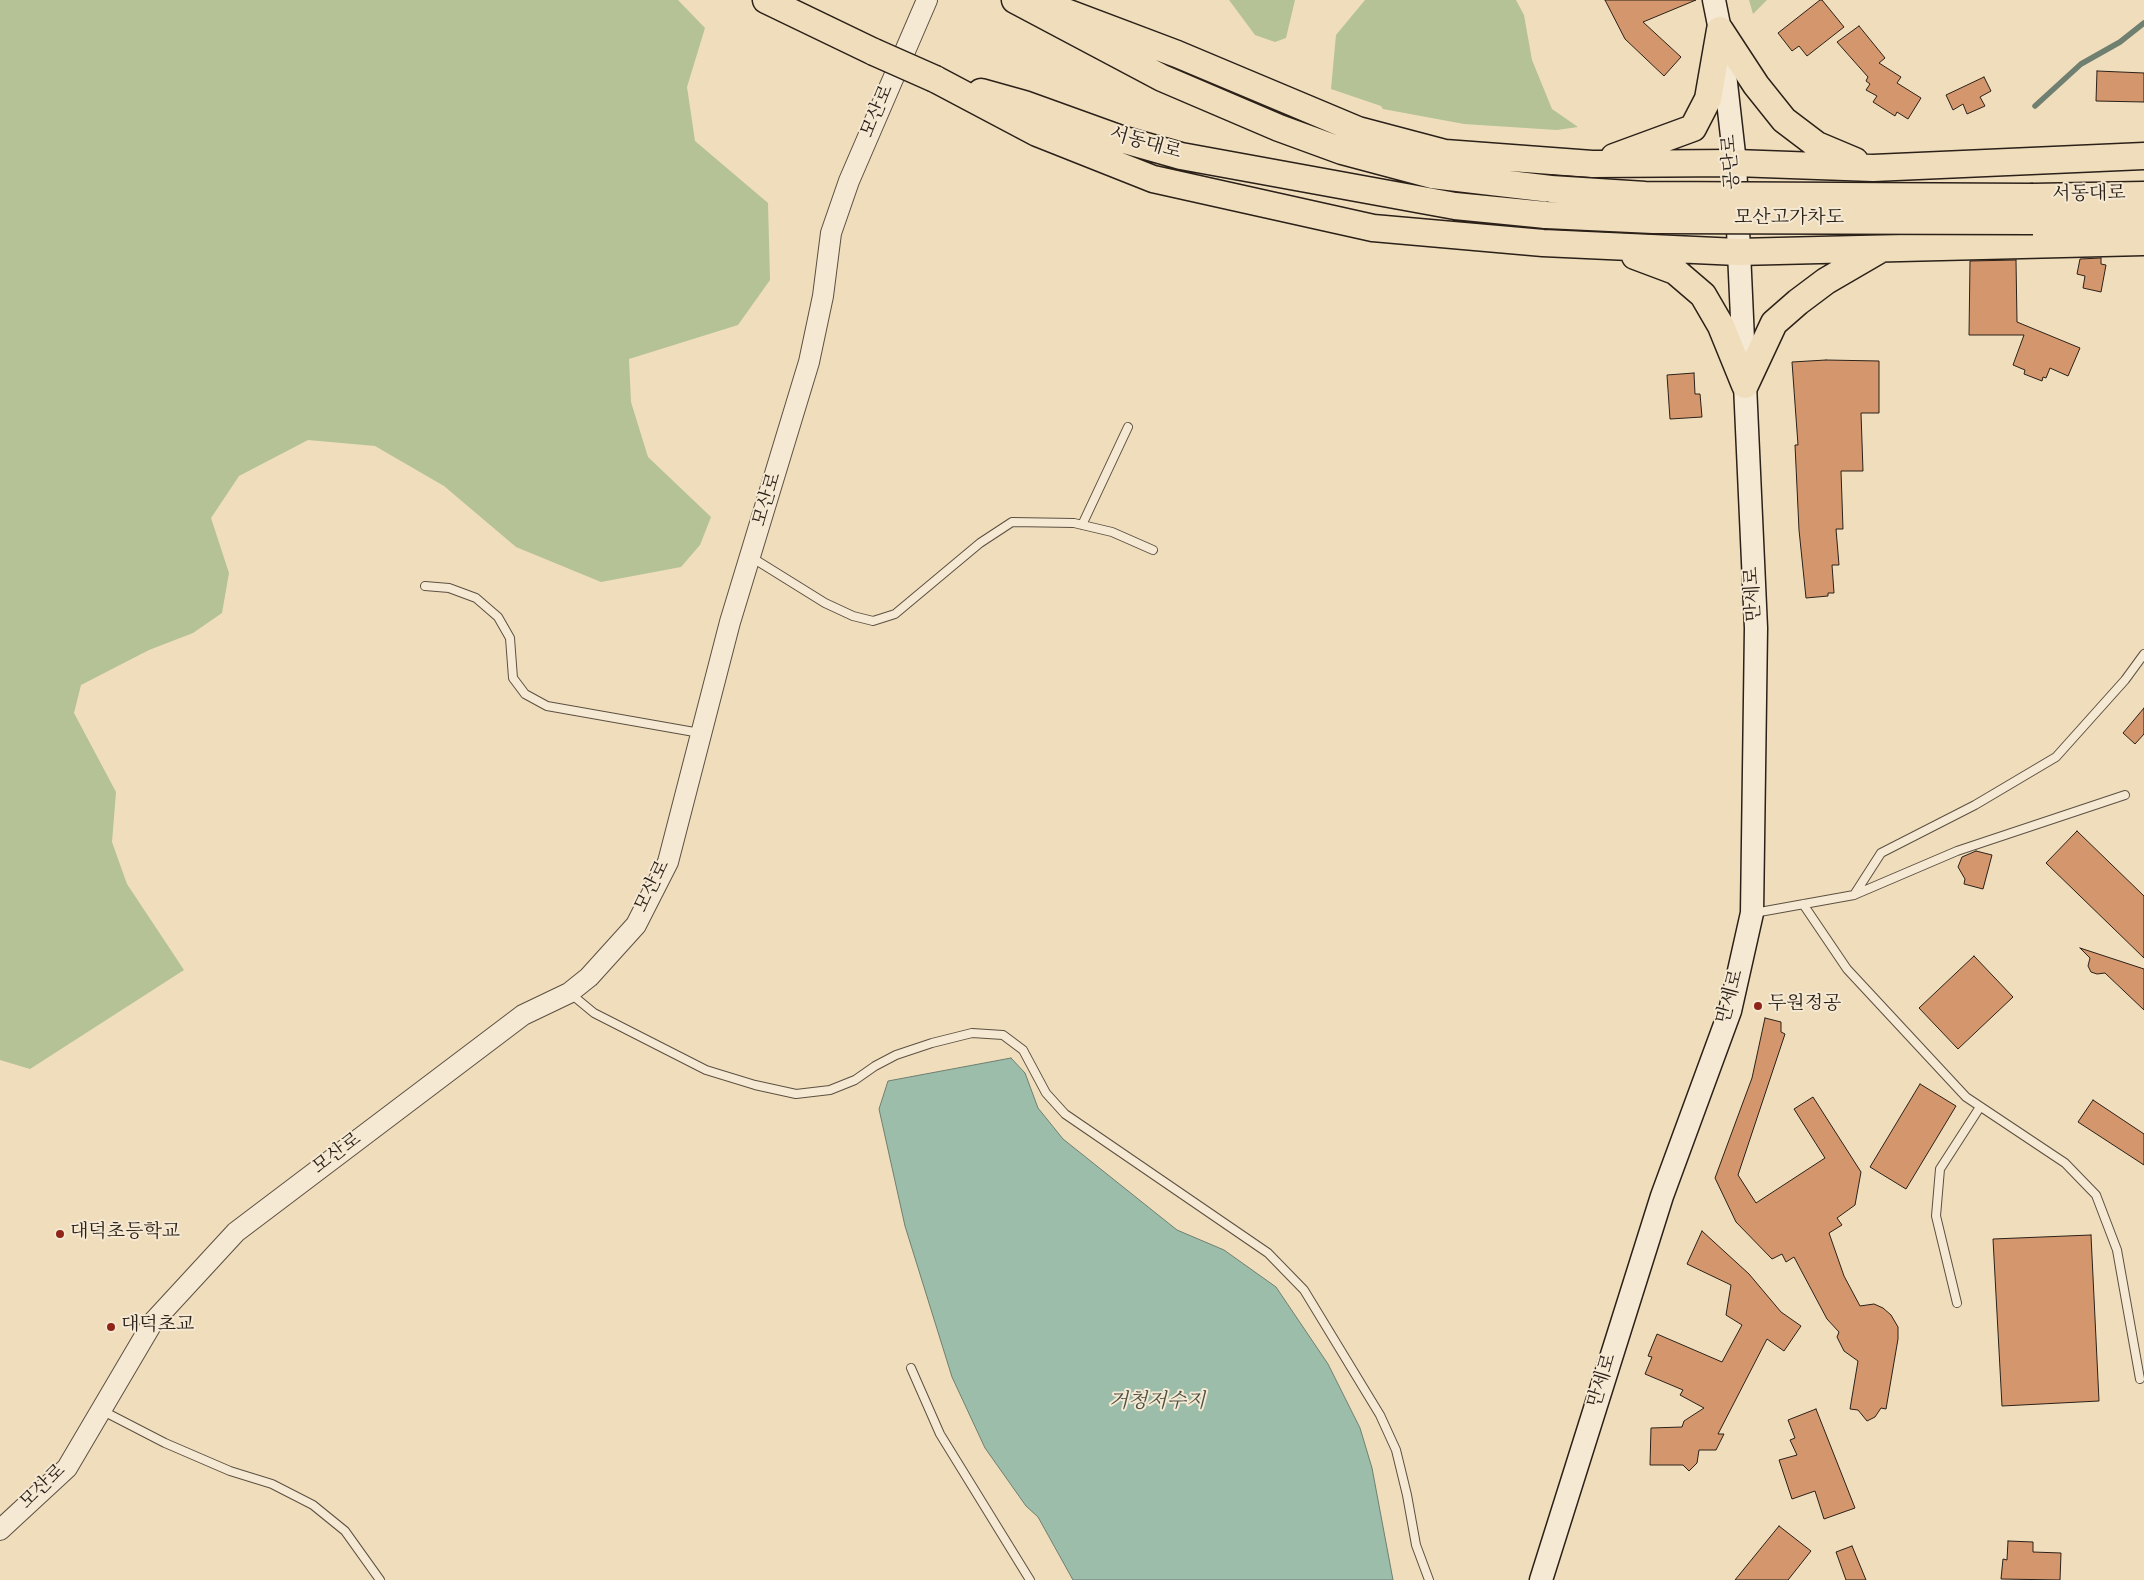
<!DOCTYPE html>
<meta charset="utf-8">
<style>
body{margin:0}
canvas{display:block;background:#f0ddbc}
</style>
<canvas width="2144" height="1580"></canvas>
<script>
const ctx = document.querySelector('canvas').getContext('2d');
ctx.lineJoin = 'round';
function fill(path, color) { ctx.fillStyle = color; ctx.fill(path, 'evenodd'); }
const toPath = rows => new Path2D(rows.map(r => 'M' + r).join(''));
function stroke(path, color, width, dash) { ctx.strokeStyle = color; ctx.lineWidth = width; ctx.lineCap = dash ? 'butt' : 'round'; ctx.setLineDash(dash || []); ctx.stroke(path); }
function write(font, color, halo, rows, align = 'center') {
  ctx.font = font + ' "Sorts Mill Goudy","Noto Serif KR",serif'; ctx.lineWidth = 4; ctx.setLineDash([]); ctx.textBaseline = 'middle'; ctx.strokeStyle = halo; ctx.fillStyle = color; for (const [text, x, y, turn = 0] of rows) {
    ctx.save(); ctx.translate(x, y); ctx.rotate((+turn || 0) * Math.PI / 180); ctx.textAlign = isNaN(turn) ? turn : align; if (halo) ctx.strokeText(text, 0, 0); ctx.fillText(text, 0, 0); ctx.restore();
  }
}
fill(toPath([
 [0,0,678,0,705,28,687,87,695,141,768,203,770,280,738,325,629,359,631,402,648,457,711,517,700,545,681,567,601,582,516,547,444,486,375,446,308,440,239,476,211,518,229,573,222,613,193,633,149,650,81,685,74,713,116,792,112,842,127,884,184,970,30,1069,0,1060],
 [1229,0,1295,0,1286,38,1275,42,1255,35],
 [1365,0,1516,0,1524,15,1532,60,1552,109,1578,127,1557,130,1464,124,1383,109,1381,106,1331,89,1336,35],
 [1749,0,1767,0,1753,14]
]), '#b4c296');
const water = toPath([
 [1011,1058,1025,1073,1038,1108,1063,1139,1177,1230,1224,1250,1276,1287,1328,1364,1360,1428,1372,1468,1393,1580,1073,1580,1038,1517,1026,1506,985,1448,952,1377,905,1226,879,1109,888,1081,1011,1058]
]);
fill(water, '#9cbdaa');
stroke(water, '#6f7f70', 1);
stroke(toPath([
 [2035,106,2081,64,2120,42,2144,23]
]), '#6f7f70', 5.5);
const building = toPath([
 [1605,0,1696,0,1643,22,1681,57,1664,76,1625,39,1605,0],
 [1820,0,1822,0,1844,27,1807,56,1799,46,1792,51,1778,33,1820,0],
 [1859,26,1885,58,1879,63,1901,77,1897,83,1921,98,1908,119,1897,112,1895,116,1873,102,1877,96,1866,90,1870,84,1866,81,1868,77,1837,42,1859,26],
 [2097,71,2144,73,2144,102,2096,101,2097,71],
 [1984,77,1991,91,1980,97,1985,106,1967,114,1963,104,1953,110,1946,95,1984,77],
 [2101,258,2101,264,2106,265,2101,292,2083,288,2085,276,2077,274,2080,259,2101,258],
 [2016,260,2017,322,2080,348,2068,376,2050,368,2046,378,2043,377,2042,381,2024,374,2025,370,2013,365,2024,335,1969,335,1970,261,2016,260],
 [1826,360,1879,361,1879,413,1861,413,1863,471,1841,471,1843,529,1836,529,1839,565,1832,565,1834,593,1828,593,1828,596,1806,598,1799,530,1795,445,1798,445,1792,362,1826,360],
 [1694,373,1695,394,1700,394,1702,417,1670,419,1667,375,1694,373],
 [2144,708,2144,734,2135,744,2123,733,2144,708],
 [2077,831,2144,896,2144,958,2046,863,2077,831],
 [1976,851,1992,855,1983,889,1964,884,1965,879,1958,867,1962,857,1976,851],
 [2080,948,2144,969,2144,1010,2105,973,2097,974,2091,972,2088,966,2090,958,2080,948],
 [1974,956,2013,997,1958,1049,1919,1008,1974,956],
 [1765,1018,1781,1022,1781,1032,1785,1034,1738,1175,1756,1203,1825,1158,1794,1109,1813,1097,1861,1172,1855,1205,1837,1218,1842,1225,1829,1233,1844,1276,1860,1306,1874,1304,1883,1308,1891,1315,1898,1327,1898,1339,1886,1409,1881,1408,1875,1417,1867,1421,1858,1410,1850,1409,1858,1361,1844,1351,1837,1337,1839,1332,1827,1319,1794,1257,1786,1262,1782,1254,1772,1259,1736,1222,1715,1178,1752,1078,1765,1018],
 [1920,1084,1956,1106,1906,1189,1870,1167,1920,1084],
 [2093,1100,2144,1134,2144,1165,2078,1122,2093,1100],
 [1702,1231,1749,1274,1781,1312,1801,1326,1784,1351,1767,1339,1718,1434,1724,1434,1716,1450,1699,1450,1697,1463,1689,1471,1683,1465,1650,1465,1651,1428,1682,1427,1684,1421,1704,1408,1680,1395,1683,1390,1645,1374,1652,1357,1648,1356,1657,1334,1722,1362,1742,1325,1726,1315,1731,1285,1687,1264,1702,1231],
 [2091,1235,2099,1401,2002,1406,1993,1239,2091,1235],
 [1816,1409,1855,1508,1824,1519,1815,1491,1792,1499,1779,1460,1797,1455,1790,1440,1795,1438,1788,1420,1816,1409],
 [1779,1526,1811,1551,1788,1580,1735,1580,1779,1526],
 [2008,1541,2033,1542,2033,1552,2061,1553,2060,1580,2001,1579,2003,1559,2007,1560,2008,1541],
 [1852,1546,1866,1580,1846,1580,1836,1552,1852,1546]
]);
fill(building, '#d4976d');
stroke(building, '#2b2119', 1);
const service = toPath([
 [1082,525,1128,427],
 [751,557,825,603,853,616,873,621,895,614,980,543,1012,522,1074,523,1112,532,1153,550],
 [425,586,449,588,476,598,498,617,510,638,513,678,525,694,547,706,700,733],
 [1854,895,1881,853,1975,805,2056,757,2125,680,2144,654],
 [1803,904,1847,969,1966,1097,2065,1163,2096,1195,2117,1250,2140,1379],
 [1754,913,1854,895,1957,851,2125,795],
 [571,994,594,1013,706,1070,755,1085,796,1094,830,1090,855,1080,875,1066,896,1055,932,1043,972,1033,1003,1035,1023,1050,1046,1093,1065,1114,1268,1253,1304,1290,1380,1415,1396,1450,1407,1495,1416,1545,1429,1580],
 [1957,1303,1936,1216,1940,1169,1980,1107],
 [911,1368,940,1434,1030,1580],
 [103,1411,165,1443,230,1471,272,1484,313,1505,345,1531,380,1580]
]);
const tertiary = toPath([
 [0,1530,67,1468,153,1322,236,1232,523,1015,569,993,589,977,636,925,668,862,730,622,809,362,823,296,831,233,849,181,927,0]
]);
const secondary = toPath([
 [1541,1580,1662,1196,1730,1011,1752,913,1756,628,1735,163,1720,30,1714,0]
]);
const trunk = toPath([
 [766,0,874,52],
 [1015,0,1162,78,1279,128,1342,151,1432,175,1551,189],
 [1034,0,1177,54,1358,130,1445,153,1592,164,1735,163,1873,168,2144,156],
 [1720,30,1756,85,1784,120,1817,145,1855,161],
 [935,79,1037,133,1153,179,1373,228,1543,243,1738,252,2144,242],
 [981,92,1024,104,1121,139,1181,156,1455,206,1546,215],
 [1614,157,1693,128,1708,99,1720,30],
 [2033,197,2144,195],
 [2033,221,2144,220],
 [1635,256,1675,271,1703,295,1721,326,1745,385],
 [1745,385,1774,323,1798,302,1826,281,1881,249]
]);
stroke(service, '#5c5042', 10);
stroke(tertiary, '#5c5042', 22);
stroke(secondary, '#2b2119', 25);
stroke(trunk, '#2b2119', 29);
stroke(service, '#f5e9d3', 8);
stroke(tertiary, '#f5e9d3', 20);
stroke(secondary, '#f5e9d3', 22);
stroke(trunk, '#f0ddbc', 26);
const trunkBridge = toPath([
 [874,52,935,79],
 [1551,189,1645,195,2033,197],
 [1546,215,1653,220,2033,221]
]);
stroke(trunkBridge, '#2b2119', 29, []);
stroke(trunkBridge, '#f0ddbc', 26);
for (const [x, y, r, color] of [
 [1758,1006,5,"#8f2418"],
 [60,1234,5,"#8f2418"],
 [111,1327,5,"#8f2418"]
]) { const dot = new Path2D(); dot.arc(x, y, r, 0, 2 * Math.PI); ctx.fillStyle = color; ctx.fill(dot); stroke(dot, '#f5e9d3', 2); }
write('19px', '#2b2119', '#f5e9d3', [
 ["모산로",879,112,-67],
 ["서동대로",1145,145,16],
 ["공단로",1733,162,-94],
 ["서동대로",2089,196,-1],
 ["모산고가차도",1789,220],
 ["모산로",769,500,-73],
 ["만세로",1755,594,-93],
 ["모산로",654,887,-64],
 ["만세로",1732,997,-75],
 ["모산로",338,1155,-37],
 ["만세로",1604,1381,-73],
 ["모산로",44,1488,-44]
]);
write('19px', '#2b2119', '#f5e9d3', [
 ["두원정공",1768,1006],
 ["대덕초등학교",70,1234],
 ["대덕초교",121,1327]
], 'left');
write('italic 20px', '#4d5044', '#f5e9d3', [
 ["거청저수지",1157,1404]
]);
</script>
